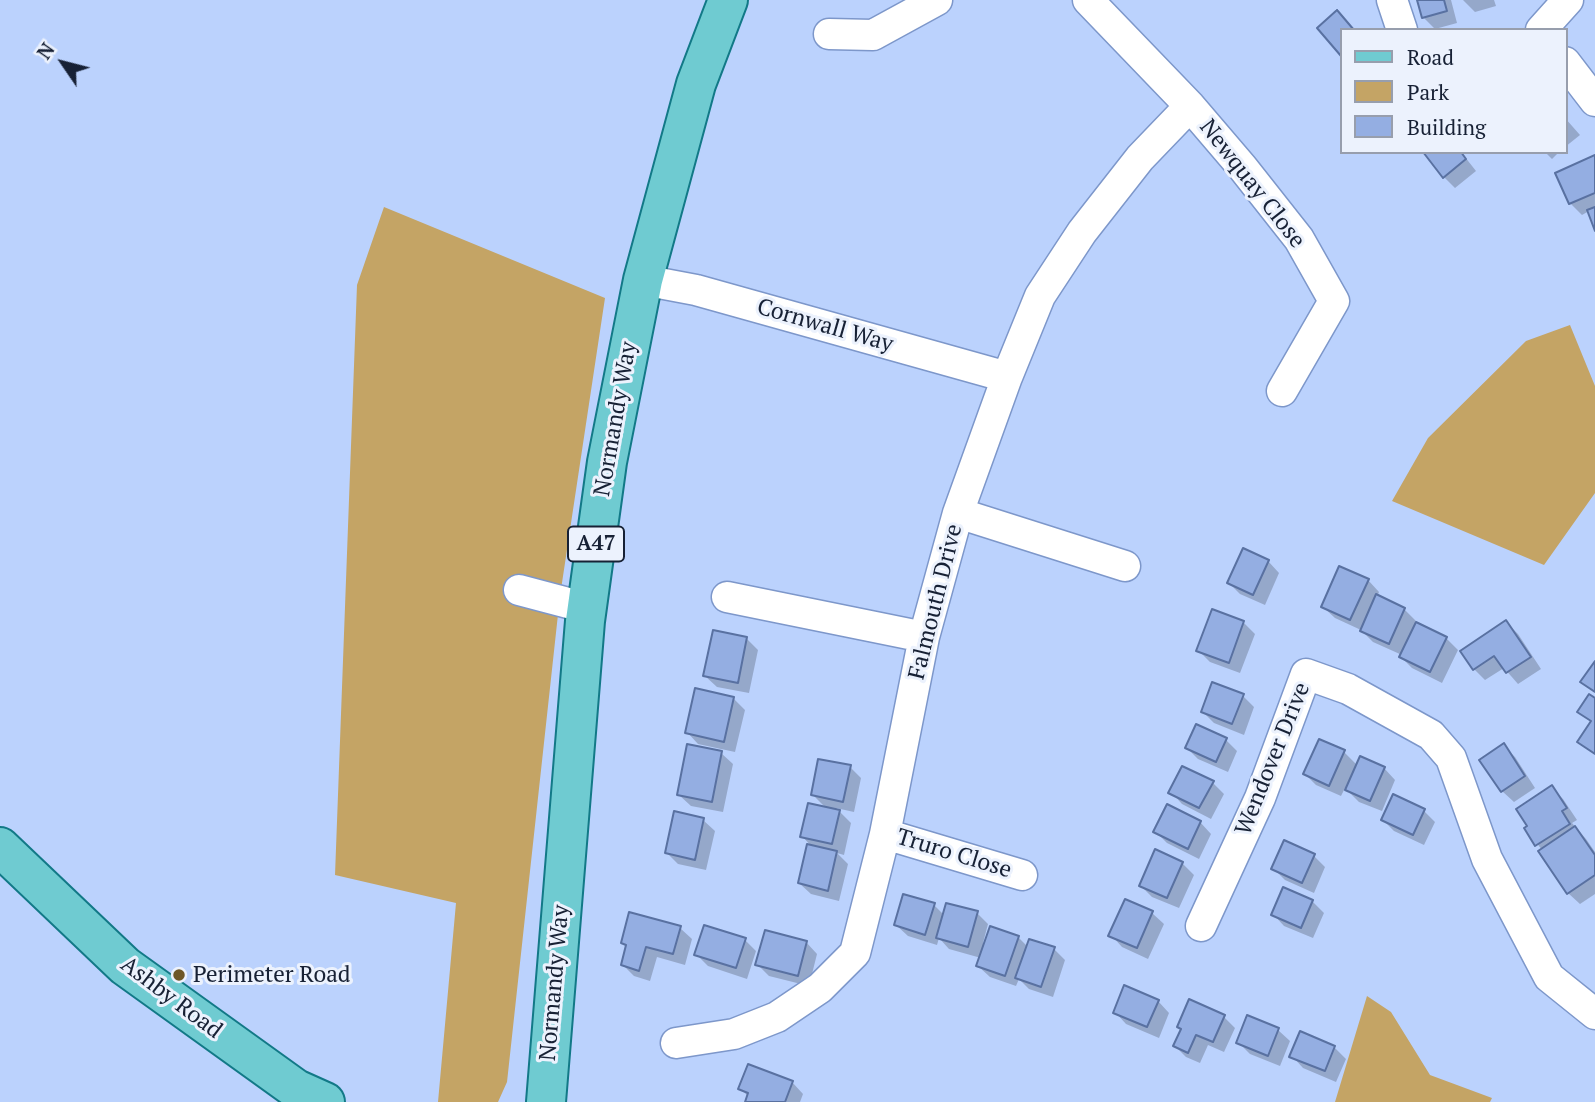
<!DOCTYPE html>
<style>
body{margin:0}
#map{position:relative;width:1595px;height:1102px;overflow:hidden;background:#bbd2fd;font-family:"PT Serif",serif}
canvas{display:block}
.legend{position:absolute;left:1340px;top:28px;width:228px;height:126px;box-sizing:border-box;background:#ecf2fd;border:2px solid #979ead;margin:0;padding:9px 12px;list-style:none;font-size:21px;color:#172135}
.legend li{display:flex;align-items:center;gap:14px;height:35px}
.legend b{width:35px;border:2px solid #979ead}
.north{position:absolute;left:28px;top:28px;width:70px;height:70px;-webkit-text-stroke:5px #ecf2fd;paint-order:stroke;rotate:305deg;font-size:19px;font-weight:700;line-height:28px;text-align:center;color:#172135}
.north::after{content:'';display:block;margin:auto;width:24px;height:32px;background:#172135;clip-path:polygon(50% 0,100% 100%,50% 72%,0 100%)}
</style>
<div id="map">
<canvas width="1595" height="1102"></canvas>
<ul class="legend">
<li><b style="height:9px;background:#6fcbd1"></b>Road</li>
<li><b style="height:19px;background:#c4a465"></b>Park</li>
<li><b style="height:19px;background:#94aee2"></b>Building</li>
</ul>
<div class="north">N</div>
</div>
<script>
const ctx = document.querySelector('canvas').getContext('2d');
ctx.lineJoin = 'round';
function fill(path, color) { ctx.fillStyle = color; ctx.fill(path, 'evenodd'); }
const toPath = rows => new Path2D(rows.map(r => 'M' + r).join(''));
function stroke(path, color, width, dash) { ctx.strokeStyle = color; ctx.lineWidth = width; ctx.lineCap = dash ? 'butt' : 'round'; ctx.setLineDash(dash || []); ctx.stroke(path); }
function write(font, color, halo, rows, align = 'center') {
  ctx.font = font + ' "PT Serif",serif'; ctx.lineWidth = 6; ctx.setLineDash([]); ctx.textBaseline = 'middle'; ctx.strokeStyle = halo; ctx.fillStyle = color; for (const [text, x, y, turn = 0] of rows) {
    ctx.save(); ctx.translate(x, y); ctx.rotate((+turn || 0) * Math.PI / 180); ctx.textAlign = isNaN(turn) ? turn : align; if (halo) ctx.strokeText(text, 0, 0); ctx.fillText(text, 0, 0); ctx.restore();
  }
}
fill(toPath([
 [384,207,605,298,560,596,507,1082,498,1102,438,1102,456,903,335,875,357,285],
 [1570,325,1595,386,1595,493,1544,565,1392,501,1428,438,1526,341],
 [1367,996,1391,1012,1430,1075,1492,1098,1490,1102,1335,1102]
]), '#c4a465');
fill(toPath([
 [1418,0,1451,0,1457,23,1435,29,1423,17],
 [1463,0,1494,0,1496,6,1475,12],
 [1565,118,1580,135,1565,147],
 [1461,152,1476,171,1455,188,1444,177],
 [1545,152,1559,152,1552,159],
 [1595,157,1595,226,1589,211,1582,215,1570,203],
 [1268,561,1279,573,1265,605,1240,594,1229,583],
 [1368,580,1379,592,1377,597,1404,609,1416,621,1415,623,1446,638,1458,650,1442,683,1412,668,1401,657,1402,655,1373,642,1361,630,1335,618,1323,607],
 [1243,622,1255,634,1240,673,1210,662,1198,650],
 [1506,622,1518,634,1541,669,1518,684,1504,668,1485,680,1474,669],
 [746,638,758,650,749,693,717,687,705,676],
 [1243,696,1254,707,1244,735,1214,723,1203,712],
 [733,698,745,710,735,752,698,744,687,732],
 [1226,740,1237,751,1228,772,1198,759,1187,748],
 [1503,745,1515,757,1535,788,1514,802,1502,791],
 [1344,752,1358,766,1384,768,1395,780,1382,811,1359,802,1345,788,1341,796,1316,785,1305,774],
 [721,753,733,764,723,812,691,806,679,795],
 [850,767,861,778,854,812,836,808,851,823,844,855,837,853,848,864,839,901,811,894,799,883,813,848,802,836,827,809,813,795],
 [1213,783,1224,794,1211,819,1182,804,1171,792],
 [1552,788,1563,799,1577,820,1572,823,1586,839,1595,852,1595,894,1580,904,1568,893,1542,850,1526,829],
 [1424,811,1435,822,1424,845,1394,831,1383,820],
 [703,820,715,831,706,870,678,864,667,853],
 [1200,822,1211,834,1199,859,1167,843,1155,831],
 [1314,856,1325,867,1314,893,1285,880,1273,868],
 [1182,863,1194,875,1179,908,1152,897,1141,886],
 [1312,901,1324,913,1313,938,1284,926,1273,914],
 [934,905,944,915,977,913,988,924,983,943,986,944,1018,937,1028,947,1054,949,1065,960,1053,997,1029,989,1019,979,1016,986,990,977,978,966,981,958,949,949,939,938,937,945,908,936,896,925],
 [1152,913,1164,924,1148,959,1122,947,1111,935],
 [680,928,692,939,685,965,657,957,650,981,634,976,623,965,627,947,623,942],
 [745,940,756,951,747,979,708,966,696,954],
 [806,942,817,954,809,986,769,976,757,964],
 [1158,1001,1169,1013,1159,1038,1126,1024,1115,1012],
 [1224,1017,1235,1028,1224,1052,1208,1045,1200,1063,1186,1057,1175,1046],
 [1248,1018,1278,1030,1290,1041,1280,1066,1250,1054,1238,1042],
 [1334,1047,1346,1059,1336,1082,1303,1068,1292,1056],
 [792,1082,803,1094,800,1102,747,1102,749,1097,740,1088]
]), '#0003');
const building = toPath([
 [1417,0,1444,0,1447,11,1422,18,1417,0],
 [1337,10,1354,30,1341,30,1341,56,1317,28,1337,10],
 [1423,152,1461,152,1466,159,1443,178,1423,152],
 [1595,155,1595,193,1569,204,1555,173,1595,155],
 [1595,207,1595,231,1587,210,1595,207],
 [1243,548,1269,560,1253,595,1227,583,1243,548],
 [1339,566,1369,579,1350,620,1321,607,1339,566],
 [1376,594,1405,608,1389,644,1360,631,1376,594],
 [1212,609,1244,621,1229,663,1196,651,1212,609],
 [1506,620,1531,657,1506,673,1494,656,1473,670,1460,651,1506,620],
 [1416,622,1447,637,1430,672,1399,657,1416,622],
 [713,630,747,637,738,683,703,676,713,630],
 [1595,661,1595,692,1580,682,1595,661],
 [1212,682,1244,694,1232,724,1201,712,1212,682],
 [695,688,734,697,724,742,685,733,695,688],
 [1589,694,1595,698,1595,754,1577,742,1591,721,1577,712,1589,694],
 [1196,724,1227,738,1216,762,1185,748,1196,724],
 [1319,739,1345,750,1329,786,1303,774,1319,739],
 [1504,743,1525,776,1501,792,1479,760,1504,743],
 [687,744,722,751,712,802,677,795,687,744],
 [1360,756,1385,767,1370,801,1345,790,1360,756],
 [818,759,851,765,843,802,811,795,818,759],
 [1182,766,1214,781,1199,808,1168,793,1182,766],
 [1552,785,1567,808,1562,811,1570,824,1535,846,1524,828,1527,826,1516,809,1552,785],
 [1393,794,1425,809,1413,835,1381,820,1393,794],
 [808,803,840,810,832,844,800,837,808,803],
 [1167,804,1201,821,1188,849,1153,832,1167,804],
 [674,811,704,818,695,860,665,853,674,811],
 [1575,826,1595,855,1595,875,1567,894,1538,851,1575,826],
 [1284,840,1315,854,1302,883,1271,869,1284,840],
 [807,844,837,851,828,891,798,883,807,844],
 [1155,849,1183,862,1167,898,1139,886,1155,849],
 [1283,887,1313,900,1301,928,1271,915,1283,887],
 [903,894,935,903,925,935,894,925,903,894],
 [1125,899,1153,911,1137,948,1108,936,1125,899],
 [946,903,978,911,968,947,936,938,946,903],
 [629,912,681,926,673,954,646,947,639,971,621,965,626,945,621,943,629,912],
 [704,925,746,938,736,968,694,955,704,925],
 [990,926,1019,936,1005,976,976,966,990,926],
 [765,930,807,941,798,976,755,965,765,930],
 [1029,939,1055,947,1041,987,1015,978,1029,939],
 [1124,985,1159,1000,1147,1027,1113,1013,1124,985],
 [1189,999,1225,1015,1213,1042,1196,1035,1188,1053,1173,1046,1181,1029,1177,1027,1189,999],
 [1247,1015,1279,1028,1268,1056,1236,1043,1247,1015],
 [1300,1031,1335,1046,1325,1071,1289,1057,1300,1031],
 [748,1064,793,1081,785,1102,745,1102,748,1093,738,1089,748,1064]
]);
fill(building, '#94aee2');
stroke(building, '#5971a1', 2);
const minor = toPath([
 [1088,0,1190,106,1243,168,1299,239,1334,301,1282,391],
 [1392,0,1402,30],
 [1541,30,1568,0],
 [829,34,873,35,937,0],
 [1565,62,1595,101],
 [643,280,696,290,1007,377],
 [958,513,1125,566],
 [519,590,587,608],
 [727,597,924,637],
 [885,834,1022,875],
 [1201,926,1260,798,1306,674,1348,689,1431,735,1451,758,1487,859,1549,977,1595,1014],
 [676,1043,734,1034,777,1017,820,988,855,953,885,834,924,637,958,513,1007,377,1040,296,1082,232,1140,158,1190,106]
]);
const major = toPath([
 [0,847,125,966,296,1089,325,1102],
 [546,1102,585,621,607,462,643,280,696,84,728,0]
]);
stroke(minor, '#7d97ca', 33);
stroke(major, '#127987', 42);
stroke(minor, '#fff', 30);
stroke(major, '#6fcbd1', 38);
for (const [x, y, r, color] of [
 [179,975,7,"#6e5727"]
]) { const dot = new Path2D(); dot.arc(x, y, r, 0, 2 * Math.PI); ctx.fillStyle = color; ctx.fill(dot); stroke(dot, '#ecf2fd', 2.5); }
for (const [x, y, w] of [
 [596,544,56]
]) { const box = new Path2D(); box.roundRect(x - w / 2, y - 17.5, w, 35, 5); ctx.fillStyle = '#ecf2fd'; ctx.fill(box); stroke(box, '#172135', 2); }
write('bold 21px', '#172135', null, [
 ["A47",596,544]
]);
write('23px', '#172135', '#ecf2fd', [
 ["Newquay Close",1252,184,52],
 ["Cornwall Way",825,326,16],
 ["Normandy Way",616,419,-80],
 ["Falmouth Drive",936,602,-76],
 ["Wendover Drive",1273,759,-68],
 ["Truro Close",954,854,17],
 ["Normandy Way",555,983,-85],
 ["Ashby Road",171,998,37]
]);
write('23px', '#172135', '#ecf2fd', [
 ["Perimeter Road",193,975]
], 'left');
</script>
